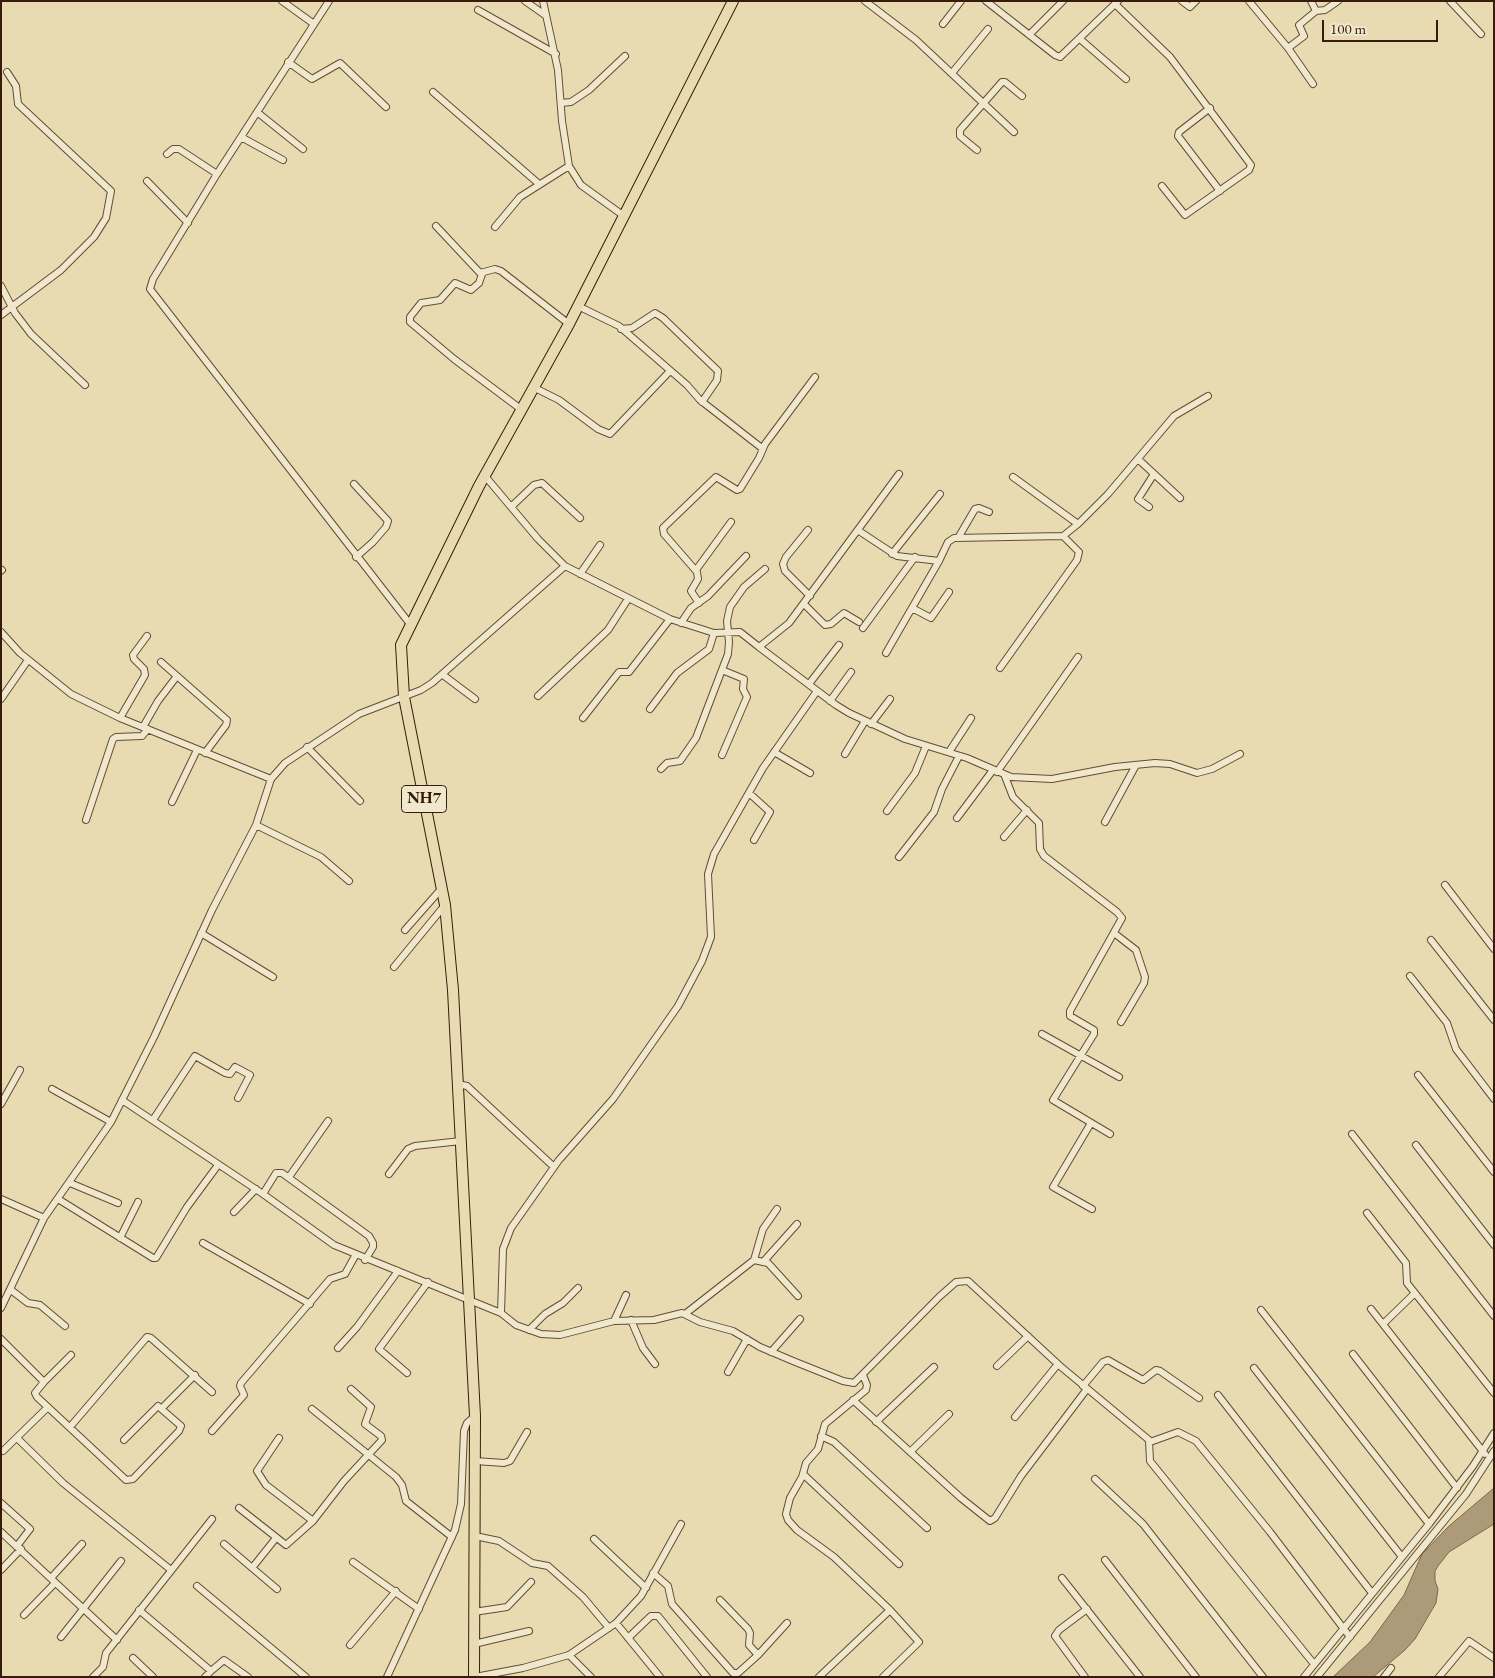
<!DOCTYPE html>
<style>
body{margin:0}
#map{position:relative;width:1495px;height:1678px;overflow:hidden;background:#e8dbb2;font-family:"EB Garamond",serif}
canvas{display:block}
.frame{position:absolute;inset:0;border:2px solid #381b0a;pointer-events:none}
.scale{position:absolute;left:1322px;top:20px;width:116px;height:22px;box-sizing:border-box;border:2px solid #381b0a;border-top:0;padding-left:6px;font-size:15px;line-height:18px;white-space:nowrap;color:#381b0a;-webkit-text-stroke:4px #f0e8cd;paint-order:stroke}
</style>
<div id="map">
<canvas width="1495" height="1678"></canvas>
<div class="frame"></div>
<div class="scale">100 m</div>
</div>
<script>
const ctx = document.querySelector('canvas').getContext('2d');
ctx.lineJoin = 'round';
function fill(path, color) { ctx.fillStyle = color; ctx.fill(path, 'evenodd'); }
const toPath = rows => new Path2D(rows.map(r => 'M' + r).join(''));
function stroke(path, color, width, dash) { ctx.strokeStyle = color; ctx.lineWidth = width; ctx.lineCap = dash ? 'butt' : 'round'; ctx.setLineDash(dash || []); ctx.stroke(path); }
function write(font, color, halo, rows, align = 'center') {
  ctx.font = font + ' "EB Garamond",serif'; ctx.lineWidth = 4.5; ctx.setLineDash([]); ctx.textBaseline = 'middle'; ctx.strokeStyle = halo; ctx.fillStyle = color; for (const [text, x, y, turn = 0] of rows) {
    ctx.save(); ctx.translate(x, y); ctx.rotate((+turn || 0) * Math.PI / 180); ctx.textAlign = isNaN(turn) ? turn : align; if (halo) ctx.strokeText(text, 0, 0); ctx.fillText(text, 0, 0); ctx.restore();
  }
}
const water = toPath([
 [1494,1488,1494,1524,1449,1552,1438,1566,1435,1571,1435,1581,1438,1589,1436,1603,1415,1639,1405,1650,1373,1677,1333,1677,1370,1642,1404,1595,1422,1554,1449,1526,1494,1488]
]);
fill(water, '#ac9a79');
stroke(water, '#7e674d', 1);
const minor = toPath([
 [282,1,314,24],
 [329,1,217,174,153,279,150,289,410,624],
 [525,1,545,15],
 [543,1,558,70,562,121,569,166,581,185,624,216],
 [865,1,916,40,1014,132],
 [986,1,1055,55,1060,57,1118,1],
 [1182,1,1190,7,1196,1],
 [1249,1,1288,48,1313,84],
 [1450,1,1481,34],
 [1115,4,1170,57,1251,165,1249,170,1185,215,1162,186],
 [478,10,556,54],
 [1316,11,1325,10,1338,1],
 [943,24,961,1],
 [1029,35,1063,1],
 [1080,39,1126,79],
 [1288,48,1304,36,1299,25,1316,11,1311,1],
 [288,62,312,79,340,63,386,107],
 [952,73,988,29],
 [433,92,539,184],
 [561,103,571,102,589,90,625,56],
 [1210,108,1179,132,1178,136,1220,191],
 [257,112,303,149],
 [241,137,283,160],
 [977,150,960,136,960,130,1002,82,1005,82,1022,96],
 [167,154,173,149,179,149,217,174],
 [147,181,188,223],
 [436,226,480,273,495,269,501,271,569,324],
 [495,227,520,197,569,166],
 [482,274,479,283,471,290,455,283,440,300,421,303,410,317,410,322,454,359,522,410],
 [1,286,15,313,31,334,85,385],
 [578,306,619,326,687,385,700,400,763,449],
 [1,315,61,270,94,237,106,218,111,191,18,104,16,86,7,72],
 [621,329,632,328,655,313,663,318,718,371,717,380,702,402],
 [535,388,559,400,598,429,610,434,670,371],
 [1138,459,1180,498],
 [485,476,538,539,565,566,670,619,714,633,740,632,759,647,789,623,899,474],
 [1013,477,1078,524],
 [354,484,388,521,386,527,373,542,356,557],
 [511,507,534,485,542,483,580,518],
 [1149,507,1138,499,1154,474],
 [808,530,786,557,783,564,785,571,810,596],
 [859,531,897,556,939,561,948,542,954,538,1063,536,1078,524,1108,494,1174,416,1208,396],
 [958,538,975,509,979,508,989,512],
 [892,554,940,494],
 [696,570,731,522],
 [1,571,2,570],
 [580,574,600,545],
 [699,603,691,591,698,579,697,572,664,534,663,528,716,477,737,490,740,489,759,458,765,444,815,377],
 [804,604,825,625,831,624,844,613,859,622],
 [912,608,931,618,949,592],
 [681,623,691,608,708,596,746,556],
 [863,628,915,557],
 [1,632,20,653,71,694,120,718,271,779,285,763,359,714,421,690,432,683,565,566],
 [759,647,836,705,849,713,905,739,967,758,1011,777,1052,779,1115,767,1155,763,1170,764,1197,773,1212,769,1240,754],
 [886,653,939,561],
 [161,662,227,720,226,725,205,753],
 [1000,668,1077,560,1079,552,1063,536],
 [722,670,744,679,743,689,747,697,722,755],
 [443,675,475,699],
 [809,684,839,645],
 [538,696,608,630,628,599],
 [1,699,28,660],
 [830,701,851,672],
 [650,709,677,673,709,649,714,633],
 [120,718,145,675,144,669,134,659,133,655,147,636],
 [583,718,619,672,629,672,670,619],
 [871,724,890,699],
 [143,727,158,701,177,676],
 [307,747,360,801],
 [774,752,810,773],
 [949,752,971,718],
 [845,754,865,721],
 [661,769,667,763,680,761,696,738,728,654,729,642,727,621,730,607,744,587,765,569],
 [997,772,1078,657],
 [1004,774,1013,797,1039,823,1040,849,1044,856,1117,912,1122,918,1070,1011,1070,1016,1094,1030,1094,1034,1053,1100,1110,1134],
 [749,793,770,812,754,840],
 [172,802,197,750],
 [887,811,915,773,926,746],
 [957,818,993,770],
 [86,820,113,739,116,737,142,736,148,729],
 [1105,822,1136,765],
 [256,825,321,857,349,881],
 [1004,837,1027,810],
 [899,857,934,812,942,789,959,756],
 [1445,885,1494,949],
 [405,930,442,888],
 [201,933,273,977],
 [1114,933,1136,950,1145,977,1144,983,1121,1022],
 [1431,940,1494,1020],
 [394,967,445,905],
 [1410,976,1447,1023,1456,1049,1494,1099],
 [1042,1034,1119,1077],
 [1418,1075,1494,1172],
 [458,1084,467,1086,554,1167],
 [52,1089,111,1122],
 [122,1100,263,1194,334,1245,501,1313,516,1325,541,1334,560,1335,614,1321,654,1320,682,1313,700,1322,733,1331,760,1347,793,1361,843,1381,854,1383,939,1297,956,1282,968,1281,1060,1366,1149,1440,1150,1461,1314,1664],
 [1,1104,20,1070],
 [153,1120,195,1056,225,1073,230,1074,235,1067,250,1075,238,1098],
 [1091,1123,1053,1187,1092,1209],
 [1352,1134,1494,1316],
 [1416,1145,1494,1245],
 [389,1174,408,1149,415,1146,461,1141],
 [289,1177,328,1121],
 [70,1183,118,1203],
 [263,1194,276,1173,282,1173,369,1236,373,1243,373,1247,365,1260],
 [1,1199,44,1218],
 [58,1199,153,1258,156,1258,187,1207,218,1165],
 [234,1212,256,1189],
 [1367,1213,1406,1263,1407,1283,1494,1393],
 [120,1238,138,1202],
 [203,1243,310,1304],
 [754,1260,763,1229,777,1209],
 [764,1261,797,1224],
 [11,1290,28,1303,40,1305,65,1326],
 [1,1308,44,1218,111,1122,154,1037,212,910,256,825,271,779],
 [1371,1309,1485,1454],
 [1261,1310,1429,1524],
 [501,1313,503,1249,511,1228,559,1160,613,1099,678,1006,702,961,711,937,708,874,714,854,763,768,817,691],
 [685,1314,754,1260,768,1263,798,1296],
 [631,1320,643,1348,655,1364],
 [614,1321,626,1295],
 [1383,1324,1415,1293],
 [529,1330,545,1314,563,1303,578,1288],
 [1,1339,44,1382,35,1393,37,1397,126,1480,133,1479,179,1431,181,1426,158,1406,124,1440],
 [338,1348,357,1327,398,1271],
 [771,1352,800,1319],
 [1353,1354,1457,1488],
 [997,1366,1028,1336],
 [1254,1368,1402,1557],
 [728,1372,747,1339],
 [407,1373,379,1349,428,1282],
 [44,1382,71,1355],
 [1083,1386,1103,1362,1108,1360,1143,1380,1156,1370,1160,1371,1199,1398],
 [1218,1395,1372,1593],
 [853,1400,961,1498,990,1521,995,1518,1021,1476,1087,1389],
 [162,1408,195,1375],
 [312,1409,396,1477,402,1485,406,1501,452,1537],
 [1015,1417,1058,1364],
 [876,1422,934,1367],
 [70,1427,147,1337,151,1338,212,1392],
 [212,1431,244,1395,240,1386,241,1383,330,1279,345,1274,355,1256],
 [821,1436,834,1442,927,1528],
 [17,1438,63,1483,171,1570],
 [279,1438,257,1471,266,1485,313,1521],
 [1150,1442,1178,1432,1196,1441,1270,1532,1350,1637],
 [3,1451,48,1407],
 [910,1452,949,1414],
 [475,1461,504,1463,510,1461,527,1432],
 [803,1474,899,1564],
 [1095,1479,1143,1524,1263,1677],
 [1,1503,30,1529,17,1546],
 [239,1508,286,1545,313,1521,344,1481,382,1440,381,1436,365,1424,371,1407,351,1389],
 [1,1532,117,1640],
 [475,1536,499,1541,532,1563,548,1566,583,1597,609,1628],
 [594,1539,646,1588],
 [224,1544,277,1589],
 [1105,1560,1196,1677],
 [353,1562,419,1609],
 [252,1568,276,1538],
 [1,1570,21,1549],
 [653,1573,668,1586,672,1604,733,1673,738,1673,758,1655,787,1623],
 [51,1578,82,1544],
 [1062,1578,1140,1677],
 [197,1586,306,1677],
 [720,1600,748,1629,750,1633,749,1645,758,1655],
 [139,1610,211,1671,224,1660,248,1677],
 [474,1612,507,1607,531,1582],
 [24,1615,55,1583],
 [616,1623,641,1596,681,1524],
 [61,1637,121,1561],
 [628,1638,651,1616,658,1616,707,1677],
 [474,1644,529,1631],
 [350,1645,396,1591],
 [569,1655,591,1677],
 [133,1658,153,1677],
 [93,1677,103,1667,106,1653,212,1519],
 [205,1677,211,1671],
 [387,1677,455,1530,461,1504,464,1431,467,1423,475,1416],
 [475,1677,523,1668,569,1655,616,1623,660,1677],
 [819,1677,890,1610,834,1557,797,1530,788,1520,786,1514,790,1498,802,1477,806,1463,818,1449,825,1424,866,1390,867,1385,863,1375],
 [883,1677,919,1642,890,1610],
 [1085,1677,1055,1636,1059,1630,1087,1609],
 [1304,1677,1429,1524,1473,1466,1494,1433],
 [1317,1677,1466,1494,1494,1451],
 [1384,1677,1391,1668],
 [1439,1677,1469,1641,1494,1658]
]);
const trunk = toPath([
 [474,1677,475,1416,453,990,445,905,404,697,401,645,479,486,569,324,733,1]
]);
stroke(minor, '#644b34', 8);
stroke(trunk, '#381b0a', 12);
stroke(minor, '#f0e8cd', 6);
stroke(trunk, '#e8dbb2', 10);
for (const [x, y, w] of [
 [424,799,45]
]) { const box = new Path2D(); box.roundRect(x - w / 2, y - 13.5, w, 27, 4); ctx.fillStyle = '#f0e8cd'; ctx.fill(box); stroke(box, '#381b0a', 1); }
write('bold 16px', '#381b0a', null, [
 ["NH7",424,799]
]);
</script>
